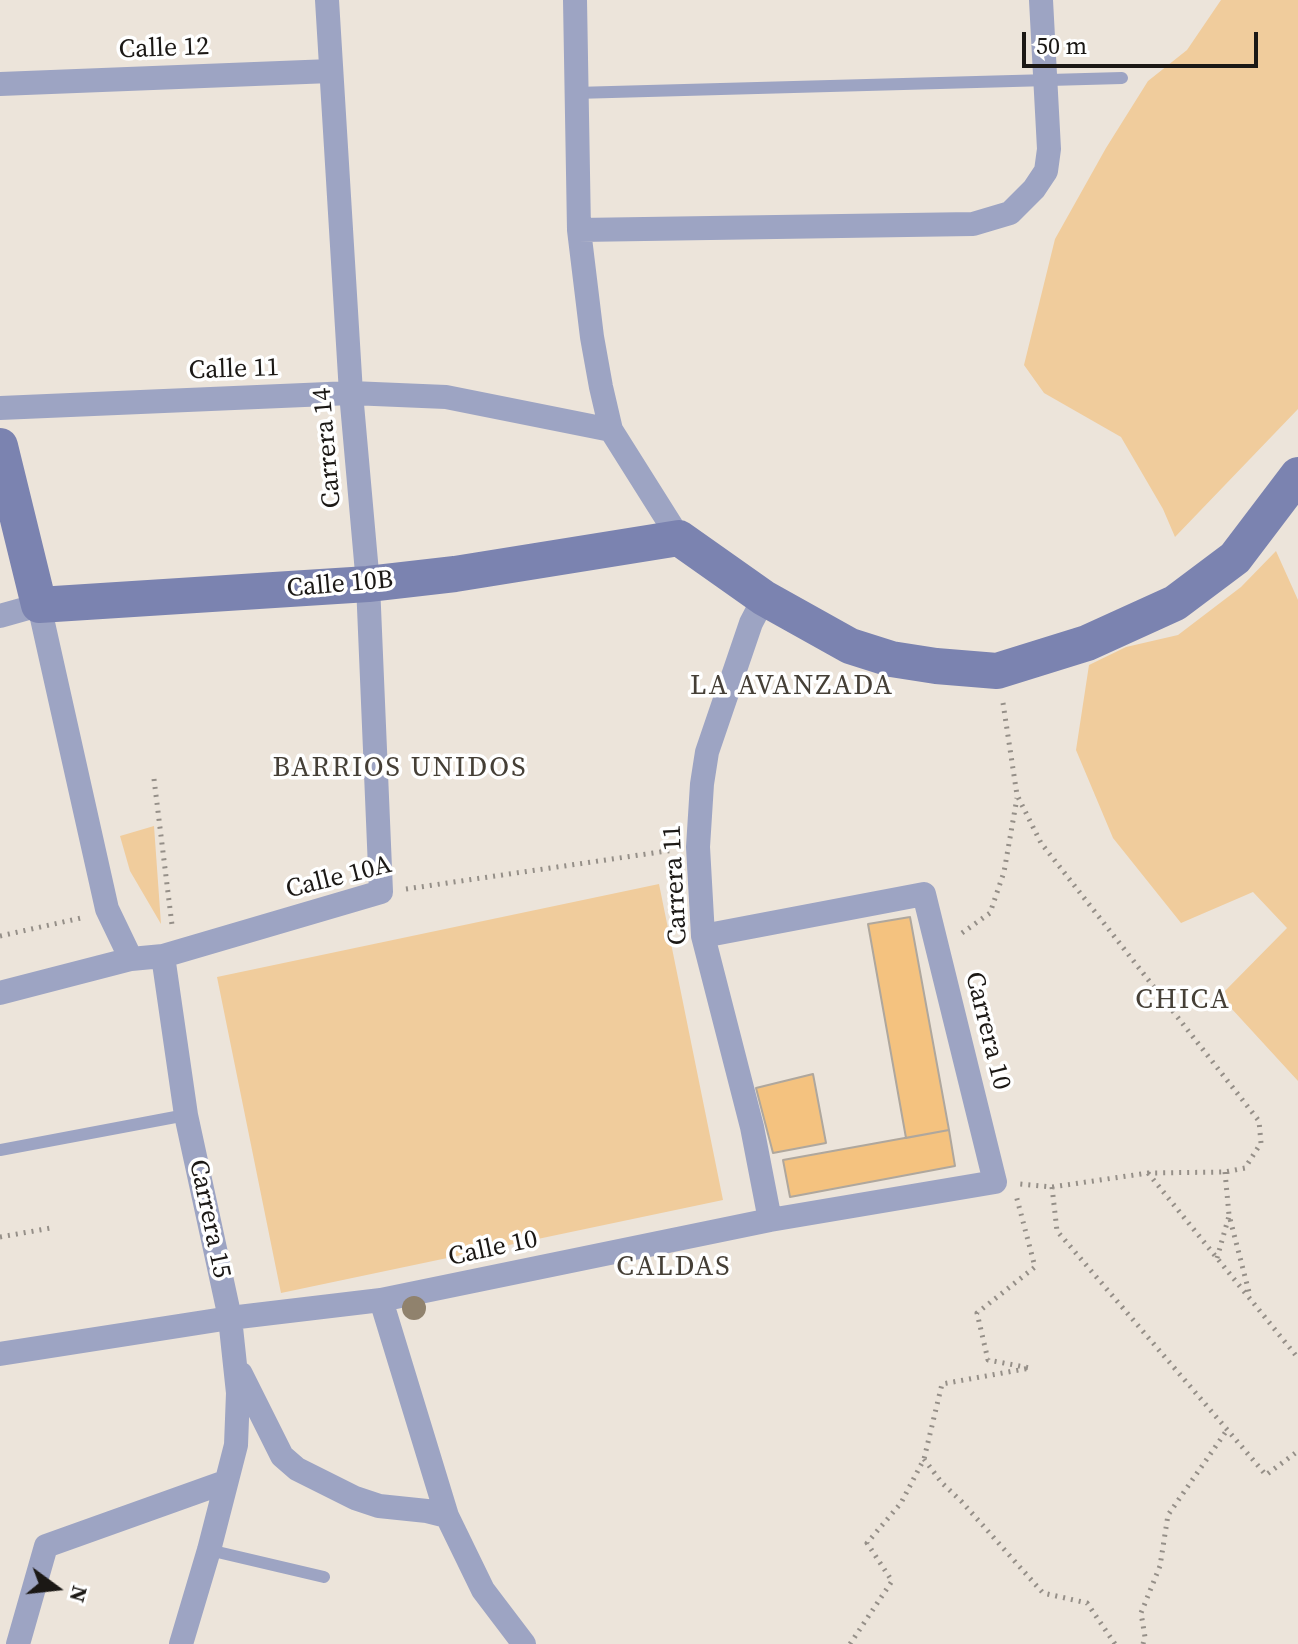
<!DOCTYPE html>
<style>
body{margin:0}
#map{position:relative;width:1298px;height:1644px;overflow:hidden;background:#ece4da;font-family:"Source Serif 4",serif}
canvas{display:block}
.north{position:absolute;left:16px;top:1548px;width:80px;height:80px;-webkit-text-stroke:6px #fff;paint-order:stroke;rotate:105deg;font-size:22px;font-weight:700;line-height:32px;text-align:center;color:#1b1815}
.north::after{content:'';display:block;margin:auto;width:28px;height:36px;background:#1b1815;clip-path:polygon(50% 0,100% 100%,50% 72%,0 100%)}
.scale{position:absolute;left:1022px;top:32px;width:236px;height:36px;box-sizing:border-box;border:4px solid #1b1815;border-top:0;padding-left:10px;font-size:24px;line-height:28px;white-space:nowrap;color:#1b1815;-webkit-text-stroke:6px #fff;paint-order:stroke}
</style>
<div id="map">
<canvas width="1298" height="1644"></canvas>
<div class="north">N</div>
<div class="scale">50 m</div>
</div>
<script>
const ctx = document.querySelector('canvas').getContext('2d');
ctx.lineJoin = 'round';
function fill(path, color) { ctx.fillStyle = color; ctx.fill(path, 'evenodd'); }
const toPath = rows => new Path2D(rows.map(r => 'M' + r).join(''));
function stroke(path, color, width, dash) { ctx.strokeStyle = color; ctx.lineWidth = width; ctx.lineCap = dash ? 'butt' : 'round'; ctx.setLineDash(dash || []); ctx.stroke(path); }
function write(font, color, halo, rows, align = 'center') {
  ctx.font = font + ' "Source Serif 4",serif'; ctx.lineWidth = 7; ctx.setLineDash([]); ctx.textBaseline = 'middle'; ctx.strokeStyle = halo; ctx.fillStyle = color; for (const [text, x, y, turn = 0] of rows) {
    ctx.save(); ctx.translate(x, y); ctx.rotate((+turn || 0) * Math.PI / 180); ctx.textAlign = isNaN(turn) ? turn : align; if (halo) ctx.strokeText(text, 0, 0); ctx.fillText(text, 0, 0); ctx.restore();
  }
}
fill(toPath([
 [1221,0,1298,0,1298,409,1175,537,1163,509,1121,437,1044,393,1024,365,1055,239,1106,148,1148,81,1187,50],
 [1276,551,1298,600,1298,1081,1220,996,1287,928,1253,892,1181,923,1113,838,1076,750,1089,665,1126,647,1178,635,1241,587],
 [154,826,161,924,130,871,120,836],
 [659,884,723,1200,281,1293,217,977]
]), '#f0cc9c');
const building = toPath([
 [910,917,949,1130,906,1138,868,924,910,917],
 [813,1074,826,1143,773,1153,756,1088,813,1074],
 [949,1130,955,1166,790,1197,783,1160,949,1130]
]);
fill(building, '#f4c27f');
stroke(building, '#afa79d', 2);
stroke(toPath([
 [1003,703,1017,795,1041,843,1259,1121,1261,1143,1245,1168,1225,1172,1148,1173,1052,1187,1020,1184],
 [154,779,172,925],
 [406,889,674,850],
 [962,933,990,913,1004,872,1017,798],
 [0,936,81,918],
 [1225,1172,1229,1215,1250,1296],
 [1148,1173,1298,1358],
 [1052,1187,1057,1231,1266,1475,1298,1451],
 [0,1237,51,1228],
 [1217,1258,1229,1216],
 [924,1459,942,1483,962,1502,1043,1593,1087,1603,1115,1644],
 [850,1644,892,1581,867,1543,901,1503,924,1459,942,1384,1030,1368,988,1360,977,1313,1035,1267,1016,1195],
 [1143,1644,1145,1637,1141,1613,1160,1566,1168,1515,1227,1430]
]), '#958f88', 5, [2, 6]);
stroke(toPath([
 [575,93,1122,78],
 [0,1150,186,1115],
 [209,1550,324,1577]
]), '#9da4c3', 12);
stroke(toPath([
 [575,0,579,230,592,337,601,387,611,430,679,538],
 [0,84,331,71],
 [579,230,973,224,1010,213,1034,189,1046,171,1049,149,1041,0],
 [0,408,351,393,446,397,611,430],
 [764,598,751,623,707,752,702,784,698,847,703,936,752,1127,770,1220],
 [0,616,39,605,107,909,131,959],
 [163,956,186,1115,230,1318,238,1393,236,1445,209,1550,181,1644],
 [0,993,131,959,163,956,381,892,368,584,351,393,327,0],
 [381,1300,447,1516,483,1590,524,1644],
 [0,1354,230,1318,381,1300,770,1220,995,1182,924,894,703,936],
 [241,1374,282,1456,297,1469,355,1498,379,1506,427,1511,447,1516],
 [18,1644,46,1546,225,1482]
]), '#9da4c3', 24);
stroke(toPath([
 [0,446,39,605,368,584,455,574,679,538,764,598,850,646,891,659,936,666,997,671,1087,643,1175,603,1235,558,1298,475]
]), '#7b83b0', 36);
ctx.fillStyle = '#90826d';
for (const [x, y] of [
 [414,1308]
]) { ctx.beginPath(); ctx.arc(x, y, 12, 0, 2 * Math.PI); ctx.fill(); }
write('26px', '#1b1815', '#fff', [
 ["Calle 12",164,49,-2],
 ["Calle 11",234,370,-2],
 ["Carrera 14",328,448,-95],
 ["Calle 10B",340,585,-5],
 ["Calle 10A",339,878,-14],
 ["Carrera 11",676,885,-93],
 ["Carrera 10",987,1031,76],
 ["Carrera 15",209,1219,78],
 ["Calle 10",493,1249,-12]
]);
ctx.letterSpacing = '2px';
write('28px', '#453f36', '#fff', [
 ["LA AVANZADA",792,687],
 ["BARRIOS UNIDOS",400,769],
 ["CHICA",1183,1001],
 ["CALDAS",674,1268]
]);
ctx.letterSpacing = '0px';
</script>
